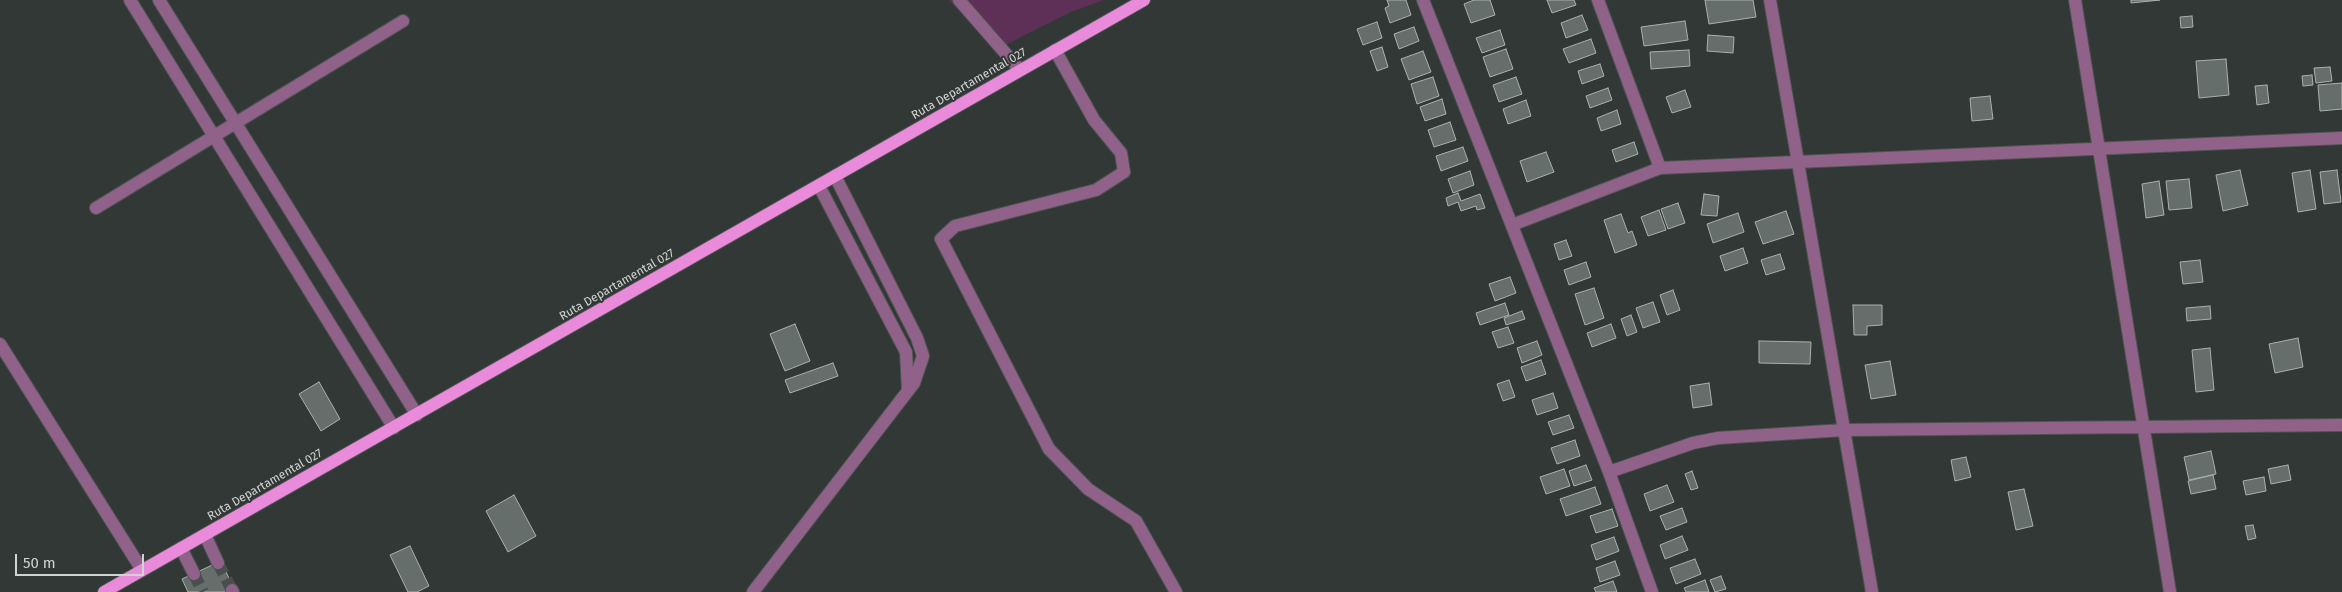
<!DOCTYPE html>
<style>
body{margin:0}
#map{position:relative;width:2342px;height:592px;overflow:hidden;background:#323836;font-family:"Fira Sans",sans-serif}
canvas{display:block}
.scale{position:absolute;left:15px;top:554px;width:129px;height:22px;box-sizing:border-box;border:2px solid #cfd3d2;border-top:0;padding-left:6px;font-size:15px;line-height:18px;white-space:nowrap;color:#cfd3d2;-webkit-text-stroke:4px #323836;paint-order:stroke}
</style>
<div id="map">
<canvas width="2342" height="592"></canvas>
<div class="scale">50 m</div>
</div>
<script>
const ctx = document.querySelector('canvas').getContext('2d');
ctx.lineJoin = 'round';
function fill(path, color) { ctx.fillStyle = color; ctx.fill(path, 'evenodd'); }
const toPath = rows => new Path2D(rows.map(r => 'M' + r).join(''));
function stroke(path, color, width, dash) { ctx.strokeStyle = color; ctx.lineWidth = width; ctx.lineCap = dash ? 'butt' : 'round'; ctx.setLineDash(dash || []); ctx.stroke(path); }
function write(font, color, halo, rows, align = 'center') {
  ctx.font = font + ' "Fira Sans",sans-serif'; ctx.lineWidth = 4; ctx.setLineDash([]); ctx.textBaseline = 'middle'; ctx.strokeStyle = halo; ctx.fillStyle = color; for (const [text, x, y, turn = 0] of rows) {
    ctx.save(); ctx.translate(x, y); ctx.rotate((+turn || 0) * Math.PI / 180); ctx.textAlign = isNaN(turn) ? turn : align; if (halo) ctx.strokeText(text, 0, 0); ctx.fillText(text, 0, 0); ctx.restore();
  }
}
fill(toPath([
 [949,0,1104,0,1071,12,1005,45,992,40,970,22]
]), '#5f3057');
const building = toPath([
 [1387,0,1406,0,1411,15,1390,23,1385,8,1389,6,1387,0],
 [1474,0,1490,0,1495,15,1471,23,1464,4,1474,0],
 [1547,0,1574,0,1576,5,1552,13,1547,0],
 [1705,0,1753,0,1756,17,1709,24,1705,0],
 [2131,0,2160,0,2131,3,2131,0],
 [1582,15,1588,30,1566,38,1561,23,1582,15],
 [2192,16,2193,27,2181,28,2180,17,2192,16],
 [1685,21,1688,40,1644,46,1641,27,1685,21],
 [1377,22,1382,38,1363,45,1357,29,1377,22],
 [1414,27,1419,41,1399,49,1394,34,1414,27],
 [1500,30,1505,45,1482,53,1476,38,1500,30],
 [1708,35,1734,37,1733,53,1707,51,1708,35],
 [1591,39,1596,53,1569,63,1563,49,1591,39],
 [1382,47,1388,67,1377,71,1370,51,1382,47],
 [1506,49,1513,69,1490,77,1483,57,1506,49],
 [1689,50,1690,66,1651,69,1650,52,1689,50],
 [1423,51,1431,72,1409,80,1401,59,1423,51],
 [2226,59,2229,95,2199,98,2196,61,2226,59],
 [1600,64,1604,76,1582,84,1578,71,1600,64],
 [2330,67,2332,81,2316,83,2314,68,2330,67],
 [2312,75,2313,85,2303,86,2302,76,2312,75],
 [1433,77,1439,96,1417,104,1411,84,1433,77],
 [1516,77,1522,94,1499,102,1493,85,1516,77],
 [2342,83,2342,109,2320,111,2318,85,2342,83],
 [2267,85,2269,103,2257,105,2255,86,2267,85],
 [1608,88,1612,100,1590,108,1586,96,1608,88],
 [1685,90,1691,107,1672,113,1666,97,1685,90],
 [1990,96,1993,119,1972,121,1970,98,1990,96],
 [1442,99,1446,114,1425,121,1420,107,1442,99],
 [1526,100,1531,116,1508,124,1503,109,1526,100],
 [1617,110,1621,124,1601,131,1597,118,1617,110],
 [1450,122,1456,140,1434,147,1428,130,1450,122],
 [1634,142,1638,154,1616,162,1612,150,1634,142],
 [1463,147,1468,161,1441,171,1436,156,1463,147],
 [1546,152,1554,172,1527,182,1520,161,1546,152],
 [2240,170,2248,205,2223,211,2216,175,2240,170],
 [2310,170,2316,209,2298,212,2292,173,2310,170],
 [2337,170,2341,202,2324,204,2320,172,2337,170],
 [1470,171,1474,185,1453,193,1448,179,1470,171],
 [2189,179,2192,208,2169,210,2166,181,2189,179],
 [2159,181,2164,215,2146,218,2142,184,2159,181],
 [1458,193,1461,201,1480,194,1485,208,1477,210,1476,206,1461,211,1458,202,1448,206,1446,198,1458,193],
 [1704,194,1719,196,1717,216,1701,215,1704,194],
 [1678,203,1685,223,1668,229,1661,209,1678,203],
 [1659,210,1666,230,1648,236,1641,217,1659,210],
 [1786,211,1794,234,1763,244,1755,222,1786,211],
 [1738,213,1744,232,1713,243,1707,224,1738,213],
 [1621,214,1628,233,1632,231,1637,245,1615,253,1604,220,1621,214],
 [1566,240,1572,256,1559,260,1554,244,1566,240],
 [1743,248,1748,263,1725,271,1720,256,1743,248],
 [1780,254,1785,269,1766,275,1761,260,1780,254],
 [2200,260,2203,282,2183,284,2180,262,2200,260],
 [1586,262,1591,277,1569,285,1564,270,1586,262],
 [1510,277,1516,293,1495,301,1489,284,1510,277],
 [1594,288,1604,318,1585,325,1575,294,1594,288],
 [1673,290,1680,310,1667,315,1660,295,1673,290],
 [1653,302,1660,322,1643,328,1636,308,1653,302],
 [1505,303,1509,315,1480,325,1476,313,1505,303],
 [1853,305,1882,305,1882,325,1867,326,1867,335,1854,335,1853,305],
 [2210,306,2211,319,2187,321,2186,308,2210,306],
 [1522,311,1525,319,1506,325,1504,318,1522,311],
 [1631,315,1637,332,1627,336,1621,319,1631,315],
 [795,324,810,361,785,371,770,334,795,324],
 [1611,324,1616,338,1592,347,1587,333,1611,324],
 [1508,327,1514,343,1498,348,1492,332,1508,327],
 [2298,338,2303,367,2275,373,2269,344,2298,338],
 [1537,341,1542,355,1522,363,1517,348,1537,341],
 [1759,341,1811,342,1810,364,1759,363,1759,341],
 [2210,348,2214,390,2196,392,2192,350,2210,348],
 [1541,360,1546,374,1526,381,1521,367,1541,360],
 [1890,361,1896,395,1871,399,1865,365,1890,361],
 [833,363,838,376,790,393,785,380,833,363],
 [1509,380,1515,397,1503,401,1497,384,1509,380],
 [319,382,340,419,321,431,299,394,319,382],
 [1709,383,1712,405,1693,408,1690,386,1709,383],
 [1553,393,1558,408,1537,415,1532,400,1553,393],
 [1569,415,1574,428,1553,435,1548,422,1569,415],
 [1575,440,1580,456,1557,464,1551,448,1575,440],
 [2211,451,2216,474,2189,480,2184,457,2211,451],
 [1966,457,1971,477,1955,481,1951,460,1966,457],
 [1586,465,1592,480,1574,486,1569,471,1586,465],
 [2288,465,2291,480,2271,484,2268,469,2288,465],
 [1564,469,1570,486,1546,494,1540,477,1564,469],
 [1692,471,1698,488,1691,490,1685,474,1692,471],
 [2213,475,2216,489,2191,494,2188,481,2213,475],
 [2264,477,2266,491,2246,495,2243,481,2264,477],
 [1667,485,1674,502,1650,511,1644,494,1667,485],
 [1595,487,1601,504,1566,516,1560,499,1595,487],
 [2024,489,2033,526,2016,530,2008,492,2024,489],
 [514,495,536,536,508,552,486,511,514,495],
 [1682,508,1687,522,1666,530,1660,516,1682,508],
 [1612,509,1618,526,1596,533,1590,516,1612,509],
 [2253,525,2256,538,2248,540,2245,526,2253,525],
 [1682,536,1688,550,1665,559,1660,545,1682,536],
 [1614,537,1619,551,1596,560,1591,545,1614,537],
 [410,546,429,586,417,592,408,592,390,555,410,546],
 [1695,559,1701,574,1676,584,1670,568,1695,559],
 [221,561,234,589,228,592,188,592,182,579,221,561],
 [1615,561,1620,575,1600,582,1596,568,1615,561],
 [1721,576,1726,589,1715,592,1710,580,1721,576],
 [1705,580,1709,592,1686,592,1684,588,1705,580],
 [1613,581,1617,592,1596,592,1594,588,1613,581]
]);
fill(building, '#666e6b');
stroke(building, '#a9b1ae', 1);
stroke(toPath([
 [218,563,232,590],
 [194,574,203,592]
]), '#4a4f4d', 12, [12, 6]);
const minor = toPath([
 [130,0,394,428],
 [159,0,417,415],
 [959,0,1020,70],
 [1423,0,1609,472,1652,592],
 [1598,0,1660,168,2342,138],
 [1770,0,1872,592],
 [2075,0,2170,592],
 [1055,50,1094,120,1121,153,1124,172,1096,190,955,226,941,239,1049,449,1088,489,1136,521,1176,592],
 [819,186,906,352,908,390],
 [96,208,403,21],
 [1512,225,1660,168],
 [0,344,142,570],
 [1609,472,1693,443,1718,438,1844,430,2342,425],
 [205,535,218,563],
 [181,548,194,574],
 [232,590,233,592],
 [753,592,914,383,923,356,917,338,835,176]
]);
const major = toPath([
 [104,592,1144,0]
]);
stroke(minor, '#4e5452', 14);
stroke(major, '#4e5452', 14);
stroke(minor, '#916289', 12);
stroke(major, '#ea8ada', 12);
write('12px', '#cfd3d2', '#323836', [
 ["Ruta Departamental 027",969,84,-30],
 ["Ruta Departamental 027",617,285,-30],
 ["Ruta Departamental 027",265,485,-30]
]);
</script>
